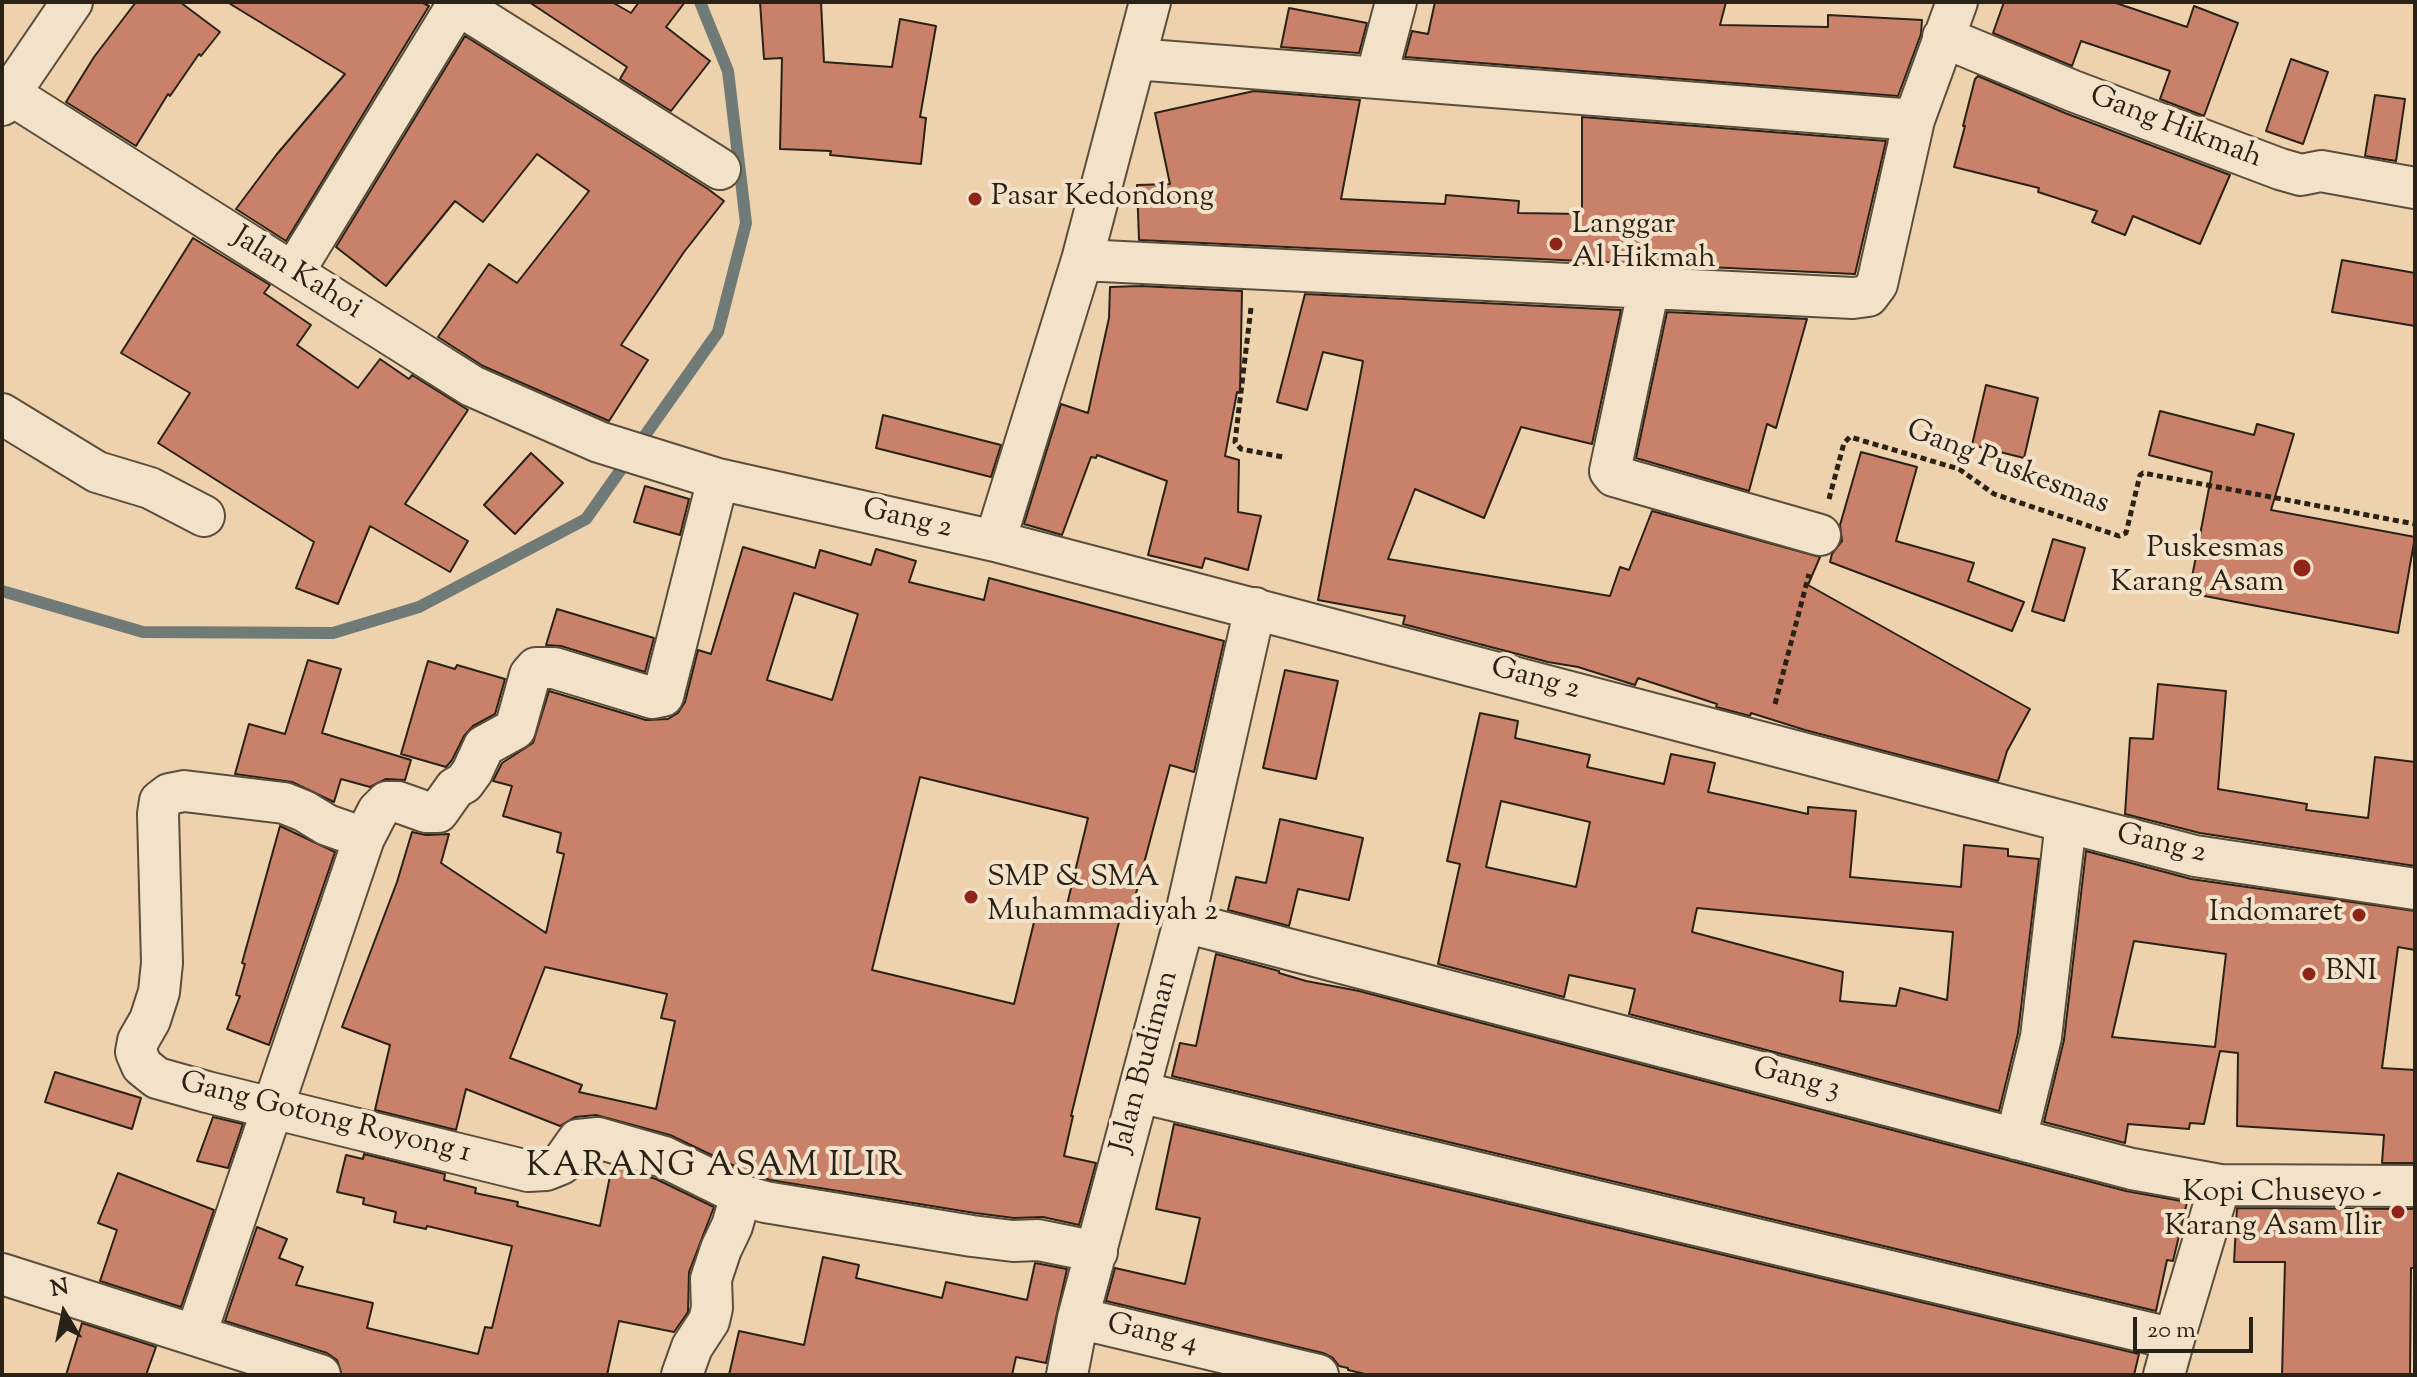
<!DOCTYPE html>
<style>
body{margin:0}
#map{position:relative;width:2417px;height:1377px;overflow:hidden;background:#edd2ad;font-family:"Sorts Mill Goudy",serif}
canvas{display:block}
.frame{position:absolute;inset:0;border:4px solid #2a2217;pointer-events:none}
.north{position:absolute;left:24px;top:1273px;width:80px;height:80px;-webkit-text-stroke:6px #f3e2ca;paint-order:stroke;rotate:350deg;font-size:22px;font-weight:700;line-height:32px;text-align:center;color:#2a2217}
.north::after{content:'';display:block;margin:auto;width:28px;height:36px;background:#2a2217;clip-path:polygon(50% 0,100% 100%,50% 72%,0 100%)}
.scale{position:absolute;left:2133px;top:1317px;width:120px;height:36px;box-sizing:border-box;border:4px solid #2a2217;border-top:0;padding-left:10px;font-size:24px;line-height:28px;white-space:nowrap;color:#2a2217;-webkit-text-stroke:6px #f3e2ca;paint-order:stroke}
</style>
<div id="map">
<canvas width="2417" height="1377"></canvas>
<div class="frame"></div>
<div class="north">N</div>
<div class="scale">20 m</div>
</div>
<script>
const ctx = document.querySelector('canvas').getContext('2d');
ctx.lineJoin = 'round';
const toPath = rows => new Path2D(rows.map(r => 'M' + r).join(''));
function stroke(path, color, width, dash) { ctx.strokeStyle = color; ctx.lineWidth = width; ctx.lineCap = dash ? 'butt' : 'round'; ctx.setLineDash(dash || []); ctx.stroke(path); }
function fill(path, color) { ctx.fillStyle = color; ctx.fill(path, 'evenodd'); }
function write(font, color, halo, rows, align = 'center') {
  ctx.font = font + ' "Sorts Mill Goudy",serif'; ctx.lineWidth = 8; ctx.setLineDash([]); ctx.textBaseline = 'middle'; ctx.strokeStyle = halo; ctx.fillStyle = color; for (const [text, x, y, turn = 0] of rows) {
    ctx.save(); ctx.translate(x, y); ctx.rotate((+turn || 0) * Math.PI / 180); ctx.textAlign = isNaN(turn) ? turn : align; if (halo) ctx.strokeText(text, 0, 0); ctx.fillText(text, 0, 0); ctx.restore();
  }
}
stroke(toPath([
 [2,591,143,632,333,633,419,607,586,519,718,332,746,223,728,71,700,2]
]), '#707a76', 12);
const building = toPath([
 [136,2,180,2,220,32,201,56,199,54,170,96,168,94,136,146,66,102,94,57,136,2],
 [227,2,421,2,429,6,286,241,236,209,277,154,345,74,227,2],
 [529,2,612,2,631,13,639,2,685,2,666,27,710,61,671,111,620,79,627,67,529,2],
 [760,2,821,2,824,62,892,67,900,19,936,26,920,117,926,118,921,164,830,155,831,151,780,149,782,58,764,59,760,2],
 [1435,2,1726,2,1720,25,1828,27,1828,15,1922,20,1921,34,1898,96,1405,57,1412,31,1428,34,1435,2],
 [2004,2,2113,2,2187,27,2194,6,2238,23,2204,116,2160,99,2170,71,2081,41,2072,66,1993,33,2004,2],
 [1289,8,1367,23,1359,53,1281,47,1289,8],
 [465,36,708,189,724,201,684,252,621,345,648,360,609,421,483,366,438,337,489,264,517,283,589,191,537,154,483,222,455,201,386,286,336,247,465,36],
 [2291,59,2328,72,2303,144,2266,131,2291,59],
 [1978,76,2065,113,2230,175,2200,244,2133,216,2125,235,2092,222,2097,211,2038,192,2039,188,1954,167,1965,126,1963,126,1975,79,1978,76],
 [1254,91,1360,100,1341,199,1445,204,1446,195,1519,201,1518,213,1582,214,1582,117,1886,141,1855,274,1139,240,1137,185,1170,184,1155,113,1254,91],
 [2375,95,2405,99,2396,161,2365,156,2375,95],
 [193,238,270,285,264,293,311,325,297,345,358,388,380,359,409,379,412,375,468,410,405,504,468,541,450,572,370,526,338,604,296,588,314,542,158,443,190,393,121,353,193,238],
 [2342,260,2415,273,2415,326,2332,312,2342,260],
 [1141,286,1242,291,1240,393,1237,392,1225,456,1239,460,1238,512,1261,516,1248,570,1205,558,1202,568,1148,555,1167,481,1097,455,1096,458,1091,457,1062,535,1024,524,1061,404,1088,413,1109,318,1110,287,1141,286],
 [1305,294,1621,310,1592,444,1521,427,1484,518,1415,489,1388,559,1610,596,1620,567,1629,570,1652,511,1820,557,1808,585,2030,709,2007,751,1998,781,1805,730,1751,713,1750,716,1716,707,1717,704,1638,678,1635,685,1578,667,1548,662,1403,624,1405,616,1318,600,1363,361,1323,352,1307,410,1277,402,1305,294],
 [1667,312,1807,319,1776,428,1767,424,1749,491,1636,458,1667,312],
 [1986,385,2038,398,2024,458,1972,445,1986,385],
 [2160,411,2254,435,2257,424,2294,434,2271,510,2415,537,2398,633,2189,593,2212,472,2149,455,2160,411],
 [883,415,1001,445,991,477,876,448,883,415],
 [1861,452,1917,467,1896,541,1974,563,1968,581,2024,602,2012,631,1830,562,1832,554,1842,541,1840,525,1861,452],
 [531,453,563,483,515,534,484,505,531,453],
 [645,486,689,499,680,535,634,522,645,486],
 [2053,539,2085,548,2064,621,2032,611,2053,539],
 [743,547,815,568,820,550,871,565,876,549,916,561,909,582,984,600,989,578,1224,641,1194,772,1170,765,1129,920,1120,918,1071,1116,1073,1116,1064,1156,1096,1163,1079,1225,1043,1217,1014,1218,975,1213,770,1180,749,1173,670,1135,596,1115,575,1117,560,1126,466,1089,456,1130,375,1110,390,1045,342,1027,397,882,412,832,426,835,449,834,441,863,546,933,564,854,557,852,561,833,503,816,512,786,493,781,502,763,533,743,549,691,646,720,668,719,678,713,685,702,698,650,711,654,743,547],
 [794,593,858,614,832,700,767,680,794,593],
 [920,777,1088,818,1064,917,1037,910,1014,1004,872,970,920,777],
 [545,967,667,994,661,1018,675,1021,656,1109,579,1092,582,1085,510,1058,545,967],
 [557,609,654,638,645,672,561,646,546,645,557,609],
 [308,660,341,669,322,733,411,760,405,780,386,779,370,787,341,779,334,802,292,782,235,774,249,724,285,734,308,660],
 [428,661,455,669,457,665,505,679,495,714,473,726,464,736,452,760,446,767,401,754,428,661],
 [1285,670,1338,681,1316,779,1263,768,1285,670],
 [2158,684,2226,691,2218,789,2307,804,2306,810,2368,818,2375,757,2415,762,2415,866,2200,833,2125,814,2130,738,2153,739,2158,684],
 [1480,713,1518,721,1515,738,1590,755,1587,767,1664,784,1671,754,1715,763,1708,792,1808,814,1808,807,1856,811,1850,877,1961,887,1964,845,2008,849,2008,856,2039,859,2018,1033,1999,1111,1629,1014,1635,989,1569,975,1564,997,1438,964,1460,864,1447,861,1480,713],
 [1501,801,1590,822,1576,887,1486,867,1501,801],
 [1697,908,1953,932,1947,1000,1900,988,1896,1006,1840,1001,1843,972,1692,932,1697,908],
 [1280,819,1363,838,1349,900,1298,889,1289,926,1228,910,1236,877,1266,883,1280,819],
 [280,826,335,852,269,1045,227,1029,240,996,236,995,245,964,242,963,280,826],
 [2086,851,2191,879,2415,911,2415,950,2398,947,2382,1068,2415,1070,2415,1163,2382,1163,2384,1135,2237,1126,2238,1053,2220,1051,2204,1124,2190,1123,2189,1129,2128,1124,2125,1143,2044,1122,2064,1040,2086,851],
 [2134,941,2226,954,2215,1047,2112,1037,2134,941],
 [1216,954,1279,971,1279,973,1306,981,1359,991,2126,1191,2187,1202,2173,1261,2167,1260,2156,1311,1172,1076,1180,1043,1196,1046,1216,954],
 [55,1072,141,1098,132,1129,45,1102,55,1072],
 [213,1117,243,1124,228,1168,197,1161,213,1117],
 [1174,1124,2139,1354,2134,1375,1369,1375,1348,1370,1348,1368,1339,1366,1333,1358,1323,1353,1106,1301,1115,1268,1185,1284,1200,1218,1156,1209,1174,1124],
 [364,1154,445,1174,444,1180,476,1188,475,1193,518,1202,517,1206,600,1226,612,1166,656,1179,714,1207,689,1272,688,1312,674,1332,619,1321,607,1375,342,1375,337,1360,327,1353,225,1321,257,1227,287,1239,279,1258,303,1267,296,1285,373,1303,367,1328,478,1354,485,1327,492,1328,512,1246,427,1226,426,1229,394,1222,396,1212,363,1204,364,1198,337,1192,346,1155,363,1159,364,1154],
 [118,1173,214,1210,181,1307,100,1281,117,1230,98,1223,118,1173],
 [2237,1208,2415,1209,2415,1268,2411,1268,2410,1375,2282,1375,2285,1262,2234,1262,2237,1208],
 [823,1257,859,1265,856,1278,942,1298,946,1282,1027,1300,1035,1263,1067,1269,1046,1363,1016,1357,1012,1375,729,1375,739,1331,804,1345,823,1257],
 [82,1323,156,1347,146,1375,66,1375,82,1323]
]);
fill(building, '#ca816a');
stroke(building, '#2a2217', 2);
const street = toPath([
 [454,2,720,169],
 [1943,37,2073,91,2280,169,2301,175,2321,171,2415,188],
 [1135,59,1914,120],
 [1376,78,1396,2],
 [2,89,472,386,599,442,718,479,995,541,2195,856,2415,889],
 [2,105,72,2],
 [1082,260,1853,298,1868,296,1877,284,1914,120,1957,2],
 [293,273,459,2],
 [1649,287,1610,471,1614,476,1820,535],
 [2,414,97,472,150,488,204,516],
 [995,541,1082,260,1150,2],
 [364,838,327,825,304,811,284,803,184,791,169,794,160,801,158,814,162,963,159,992,150,1020,138,1041,136,1052,142,1066,157,1078,207,1092,528,1171,546,1170,561,1164,578,1140,598,1138,664,1157,741,1195,765,1202,972,1236,1013,1241,1038,1240,1097,1252],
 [1184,922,2132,1169,2220,1185,2415,1186],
 [1139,1092,2174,1339,2220,1185],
 [2016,1139,2041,1037,2066,822],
 [2,1274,320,1375],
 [1078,1318,1318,1375],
 [196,1334,364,838,378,811,387,802,398,802,426,812,438,812,455,788,464,783,472,772,484,746,515,729,530,675,536,668,554,668,653,698,663,696,718,479],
 [682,1375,692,1347,709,1321,712,1308,711,1279,721,1249,732,1226,741,1195],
 [1067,1375,1078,1318,1184,922,1255,608],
 [2164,1375,2174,1339]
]);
stroke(street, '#5b4e3c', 44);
stroke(toPath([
 [1251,308,1235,442,1241,449,1283,457],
 [1829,499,1844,443,1850,437,1959,469,1994,494,2119,536,2126,533,2140,475,2143,473,2415,524],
 [1775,704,1809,574]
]), '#2a2217', 5, [6, 4]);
stroke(street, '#f3e2ca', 40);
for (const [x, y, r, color] of [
 [975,199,8,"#8f2418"],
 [1556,244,8,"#8f2418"],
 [2302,568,10,"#8f2418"],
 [971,897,8,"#8f2418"],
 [2359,915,8,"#8f2418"],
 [2309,974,8,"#8f2418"],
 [2398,1212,8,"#8f2418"]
]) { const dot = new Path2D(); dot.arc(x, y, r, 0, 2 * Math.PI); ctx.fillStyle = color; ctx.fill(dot); stroke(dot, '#f3e2ca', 3); }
write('30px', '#2a2217', '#f3e2ca', [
 ["Gang Hikmah",2175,129,21],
 ["Jalan Kahoi",296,275,32],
 ["Gang Puskesmas",2007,469,21],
 ["Gang 2",907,521,13],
 ["Gang 2",1535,681,15],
 ["Gang 2",2161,846,13],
 ["Jalan Budiman",1147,1062,-75],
 ["Gang 3",1796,1081,15],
 ["Gang Gotong Royong 1",325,1120,14],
 ["Gang 4",1152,1336,13]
]);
write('30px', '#2a2217', '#f3e2ca', [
 ["Pasar Kedondong",991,199],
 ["Langgar",1572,227],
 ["Al Hikmah",1572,261],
 ["Puskesmas",2284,551,"right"],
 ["Karang Asam",2284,585,"right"],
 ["SMP & SMA",987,880],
 ["Muhammadiyah 2",987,914],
 ["Indomaret",2343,915,"right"],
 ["BNI",2325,974],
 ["Kopi Chuseyo -",2382,1195,"right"],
 ["Karang Asam Ilir",2382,1229,"right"]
], 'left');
ctx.letterSpacing = '2px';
write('34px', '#2a2217', '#f3e2ca', [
 ["KARANG ASAM ILIR",715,1169]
]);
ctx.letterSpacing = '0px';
</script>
